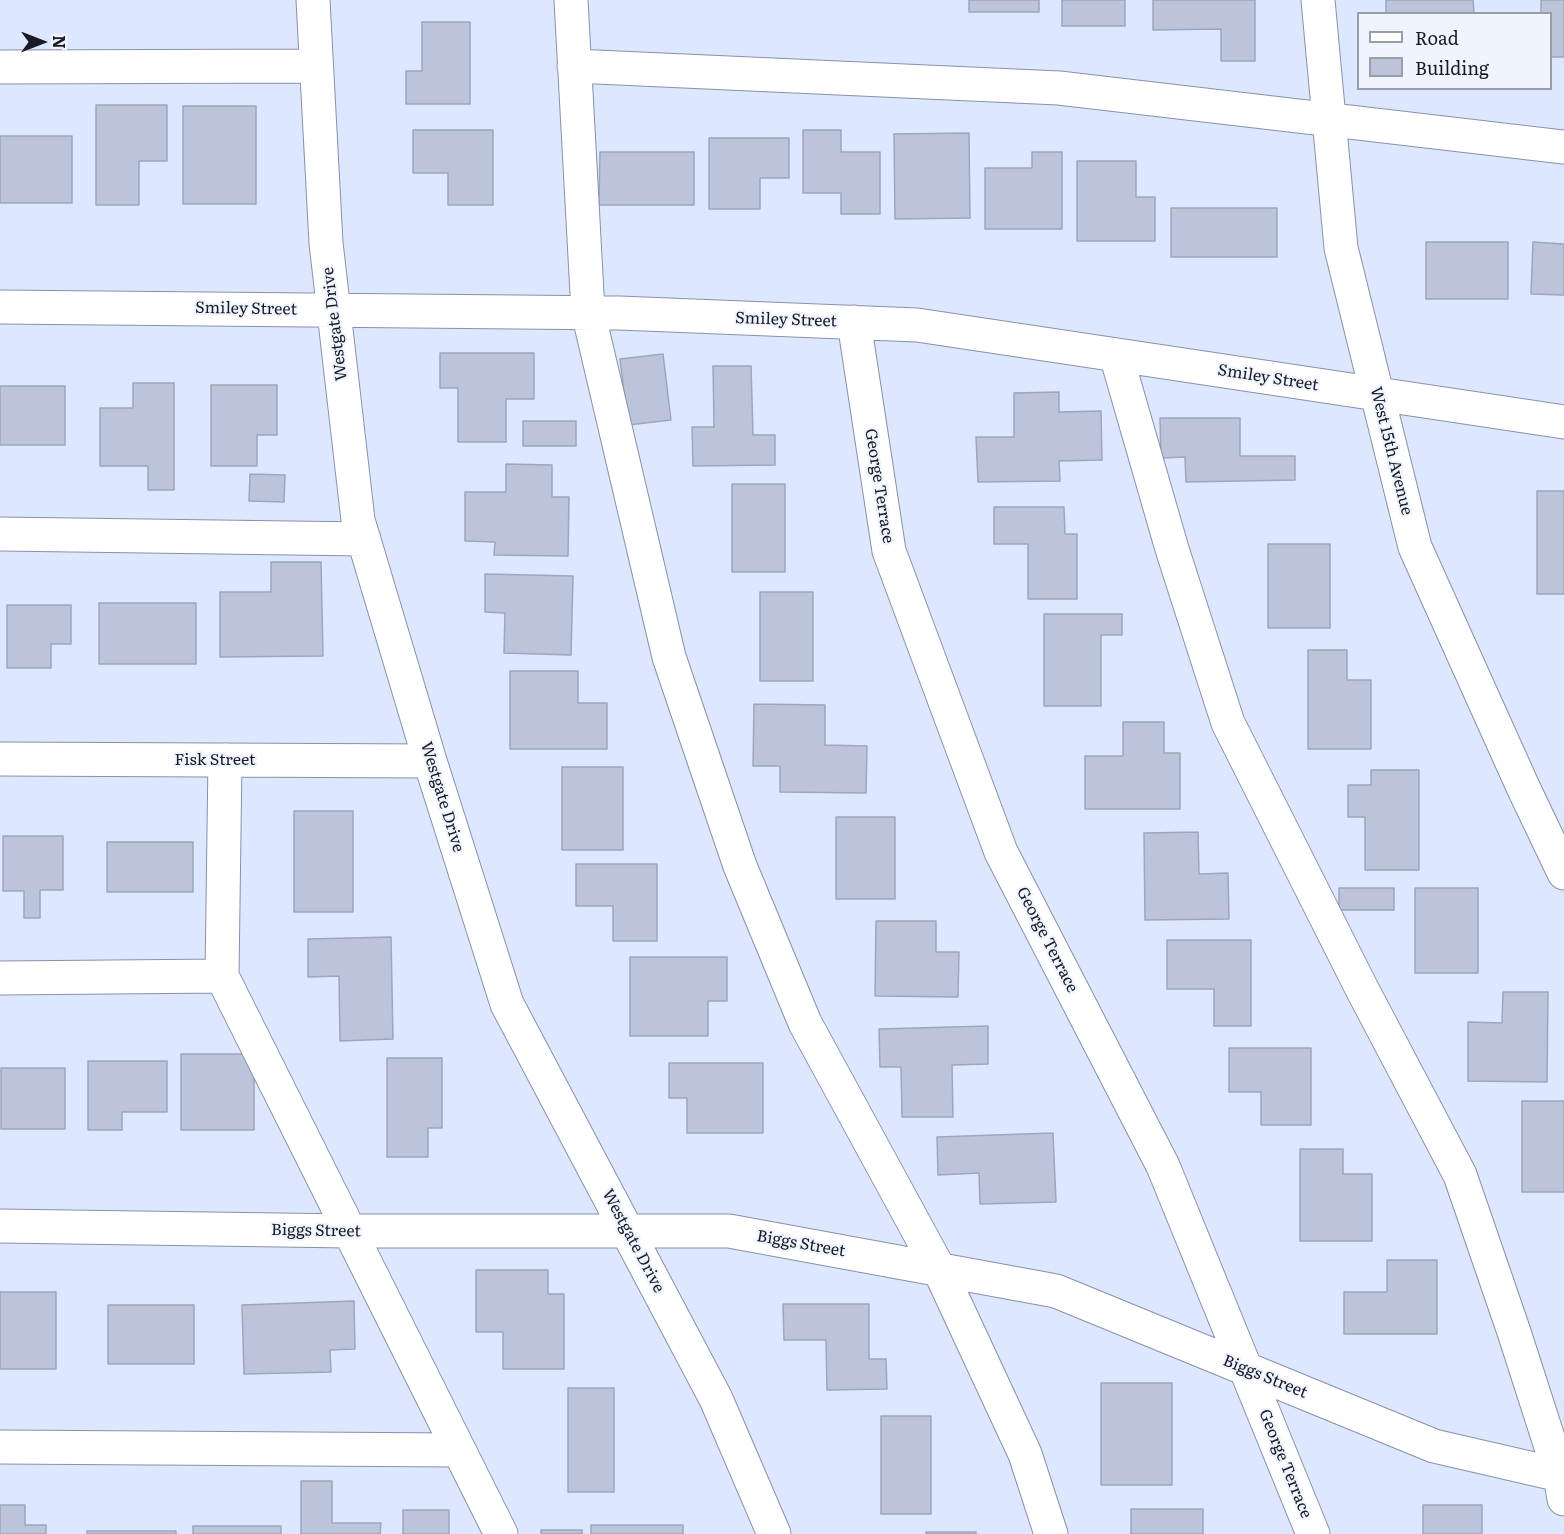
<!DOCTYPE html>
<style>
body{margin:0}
#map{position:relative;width:1564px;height:1534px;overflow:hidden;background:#dde7ff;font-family:Literata,serif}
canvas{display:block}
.legend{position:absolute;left:1357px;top:12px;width:195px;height:78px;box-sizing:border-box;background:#f0f4fe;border:2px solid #9a9ea7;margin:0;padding:8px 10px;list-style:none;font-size:18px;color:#191c25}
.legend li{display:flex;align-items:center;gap:12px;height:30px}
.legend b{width:30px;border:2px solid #9a9ea7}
.north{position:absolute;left:12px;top:12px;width:60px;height:60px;-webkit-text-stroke:4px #f0f4fe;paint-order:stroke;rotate:90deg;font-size:16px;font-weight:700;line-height:24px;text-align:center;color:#191c25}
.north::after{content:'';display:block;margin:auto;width:21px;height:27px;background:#191c25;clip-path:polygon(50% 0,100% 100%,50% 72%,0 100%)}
</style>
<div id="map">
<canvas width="1564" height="1534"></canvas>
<ul class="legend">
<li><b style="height:8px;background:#fff"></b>Road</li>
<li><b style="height:16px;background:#bbc4db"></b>Building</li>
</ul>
<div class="north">N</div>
</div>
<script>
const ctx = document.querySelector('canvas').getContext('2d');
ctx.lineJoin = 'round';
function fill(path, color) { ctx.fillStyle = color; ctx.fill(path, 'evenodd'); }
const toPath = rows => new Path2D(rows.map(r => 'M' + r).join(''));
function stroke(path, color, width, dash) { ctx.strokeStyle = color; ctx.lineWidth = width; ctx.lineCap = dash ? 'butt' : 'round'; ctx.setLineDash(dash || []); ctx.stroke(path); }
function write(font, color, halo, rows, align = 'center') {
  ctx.font = font + ' Literata,serif'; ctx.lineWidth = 4.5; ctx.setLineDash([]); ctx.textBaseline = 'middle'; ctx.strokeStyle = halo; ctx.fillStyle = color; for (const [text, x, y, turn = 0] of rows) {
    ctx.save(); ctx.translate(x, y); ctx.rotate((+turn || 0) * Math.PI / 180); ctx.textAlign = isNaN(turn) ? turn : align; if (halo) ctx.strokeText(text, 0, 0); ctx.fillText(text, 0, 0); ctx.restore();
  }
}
const building = toPath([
 [969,0,1039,0,1039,12,969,12,969,0],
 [1062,0,1125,0,1125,26,1062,26,1062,0],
 [1153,0,1255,0,1255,61,1221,61,1221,29,1153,30,1153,0],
 [1386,0,1473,0,1474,14,1386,14,1386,0],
 [1541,0,1564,0,1564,57,1550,57,1550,14,1492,14,1541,13,1541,0],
 [422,22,470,22,470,104,406,104,406,71,422,71,422,22],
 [96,105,167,105,167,161,139,161,139,205,96,205,96,105],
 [183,106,256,106,256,204,183,204,183,106],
 [413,130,493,130,493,205,448,205,448,173,413,173,413,130],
 [803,130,841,130,841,152,880,152,880,214,841,214,841,193,803,193,803,130],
 [969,133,970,218,895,219,894,134,969,133],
 [0,136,72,136,72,203,0,203,0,136],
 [709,138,789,138,789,178,760,178,760,209,709,209,709,138],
 [600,152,694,152,694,205,599,205,600,152],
 [1032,152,1062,152,1062,229,985,229,985,168,1032,168,1032,152],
 [1077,161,1136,161,1136,197,1155,197,1155,241,1077,241,1077,161],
 [1171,208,1277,208,1277,257,1171,257,1171,208],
 [1426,242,1508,242,1508,299,1426,299,1426,242],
 [1533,242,1564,244,1564,295,1531,294,1533,242],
 [440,353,534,353,534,399,506,399,506,442,458,442,458,388,440,388,440,353],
 [663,354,671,420,628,425,620,359,663,354],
 [713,366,751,366,753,435,775,435,775,465,693,466,692,427,714,427,713,366],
 [133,383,174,383,174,490,148,490,148,466,100,466,100,408,133,408,133,383],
 [211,385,277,385,277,435,257,435,257,466,211,466,211,385],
 [0,386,65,386,65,445,0,445,0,386],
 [1059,392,1059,412,1101,411,1102,460,1059,461,1060,481,978,482,976,437,1014,437,1014,393,1059,392],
 [1160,418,1240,418,1240,456,1295,456,1295,480,1186,482,1185,457,1161,458,1160,418],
 [523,421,576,421,576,446,523,446,523,421],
 [506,464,552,465,552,497,569,497,568,556,494,555,495,542,465,541,465,492,506,492,506,464],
 [250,474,285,475,284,502,249,501,250,474],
 [732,484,785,484,785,572,732,572,732,484],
 [1537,491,1564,491,1564,594,1537,594,1537,491],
 [994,507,1064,507,1065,534,1077,534,1077,599,1028,599,1028,544,994,544,994,507],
 [1268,544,1330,544,1330,628,1268,628,1268,544],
 [271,562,321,562,323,656,220,657,220,592,271,592,271,562],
 [485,574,573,576,571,655,504,653,505,613,485,612,485,574],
 [760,592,813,592,813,681,760,681,760,592],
 [99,603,196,603,196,664,99,664,99,603],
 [7,605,71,605,71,644,51,644,51,668,7,668,7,605],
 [1044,614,1122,614,1122,635,1101,635,1101,706,1044,706,1044,614],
 [1308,650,1347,650,1347,680,1371,680,1371,749,1308,749,1308,650],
 [510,671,578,671,578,703,607,703,607,749,510,749,510,671],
 [754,704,825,705,825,745,867,746,866,793,780,792,780,766,753,766,754,704],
 [1123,722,1164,722,1164,753,1180,753,1180,809,1085,809,1085,756,1123,756,1123,722],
 [562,767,623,767,623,850,562,850,562,767],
 [1371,770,1419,770,1419,870,1365,870,1365,817,1348,817,1348,785,1371,785,1371,770],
 [294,811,353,811,353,912,294,912,294,811],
 [836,817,895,817,895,899,836,899,836,817],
 [1198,832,1199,874,1228,873,1229,919,1145,920,1144,833,1198,832],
 [3,836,63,836,63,890,40,890,40,918,24,918,24,891,3,891,3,836],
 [107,842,193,842,193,892,107,892,107,842],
 [576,864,657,864,657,941,613,941,613,906,576,906,576,864],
 [1339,888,1394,888,1394,910,1339,910,1339,888],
 [1415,888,1478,888,1478,973,1415,973,1415,888],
 [876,921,936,921,936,952,959,952,958,997,875,996,876,921],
 [391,937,393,1039,340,1041,339,976,308,977,308,939,391,937],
 [1167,940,1251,940,1251,1026,1214,1026,1214,989,1167,989,1167,940],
 [630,957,727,957,727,1001,708,1001,708,1036,630,1036,630,957],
 [1503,992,1548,992,1547,1082,1468,1081,1468,1022,1502,1023,1503,992],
 [988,1026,988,1064,952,1065,953,1117,902,1117,901,1067,880,1067,879,1029,988,1026],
 [1229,1048,1311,1048,1311,1125,1261,1125,1261,1092,1229,1092,1229,1048],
 [181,1054,254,1054,254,1130,181,1130,181,1054],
 [387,1058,442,1058,442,1128,428,1128,428,1157,387,1157,387,1058],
 [88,1061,167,1061,167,1112,122,1112,122,1130,88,1130,88,1061],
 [669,1063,763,1063,763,1133,687,1133,687,1098,669,1098,669,1063],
 [1,1068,65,1068,65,1129,1,1129,1,1068],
 [1522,1101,1564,1101,1564,1192,1522,1192,1522,1101],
 [1053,1133,1056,1202,980,1204,979,1173,938,1175,937,1137,1053,1133],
 [1300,1149,1343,1149,1343,1174,1372,1174,1372,1241,1300,1241,1300,1149],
 [1387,1260,1437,1260,1437,1334,1344,1334,1344,1292,1387,1292,1387,1260],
 [476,1270,548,1270,548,1294,564,1294,564,1369,503,1369,503,1332,476,1332,476,1270],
 [0,1292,56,1292,56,1369,0,1369,0,1292],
 [354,1301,355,1349,330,1350,331,1372,244,1374,242,1305,354,1301],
 [783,1304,869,1304,869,1359,886,1359,887,1389,827,1390,826,1340,784,1340,783,1304],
 [108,1305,194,1305,194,1364,108,1364,108,1305],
 [1101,1383,1172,1383,1172,1485,1101,1485,1101,1383],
 [568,1388,614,1388,614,1492,568,1492,568,1388],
 [881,1416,931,1416,931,1514,881,1514,881,1416],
 [301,1481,332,1481,332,1523,381,1523,380,1534,301,1534,301,1481],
 [0,1505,25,1505,25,1525,46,1525,46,1534,0,1534,0,1505],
 [1423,1505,1482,1505,1482,1534,1423,1534,1423,1505],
 [1131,1509,1203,1509,1203,1534,1131,1534,1131,1509],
 [403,1510,449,1510,449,1534,403,1534,403,1510],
 [591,1525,683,1525,683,1534,591,1534,591,1525],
 [193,1526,281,1526,281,1534,193,1534,193,1526],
 [541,1530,582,1530,582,1534,541,1534,541,1530],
 [87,1531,176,1531,176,1534,87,1534,87,1531],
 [926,1532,976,1532,976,1534,926,1534,926,1532]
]);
fill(building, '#bbc4db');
stroke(building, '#9da6bc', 1.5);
const minor = toPath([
 [313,0,326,243,358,520,430,761,507,1004,716,1399,774,1534],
 [571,0,588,312,669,657,740,866,805,1023,939,1269,1025,1454,1051,1534],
 [1318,0,1341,248,1415,547,1523,787,1564,873],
 [574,66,1059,88,1564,147],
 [0,67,316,66],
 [0,307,619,313,917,325,1564,422],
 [854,322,889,551,1001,852,1163,1166,1313,1534],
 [1116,355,1172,549,1228,723,1362,989,1460,1175,1514,1332,1560,1475,1564,1499],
 [0,534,364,539],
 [0,759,430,761],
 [225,760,222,976,501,1534],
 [0,978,222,976],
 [0,1226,349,1231,729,1231,1056,1291,1434,1446,1564,1476],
 [0,1447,458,1450]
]);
stroke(minor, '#8891a7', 35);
stroke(minor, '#fff', 33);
write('16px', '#191c25', '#f0f4fe', [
 ["Smiley Street",246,309,1],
 ["Smiley Street",786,320,2],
 ["Westgate Drive",335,324,-97],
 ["Smiley Street",1268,378,9],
 ["West 15th Avenue",1391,451,76],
 ["George Terrace",879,486,81],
 ["Fisk Street",215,760],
 ["Westgate Drive",442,797,73],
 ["George Terrace",1047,940,63],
 ["Biggs Street",316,1231,1],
 ["Westgate Drive",633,1241,62],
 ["Biggs Street",801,1244,10],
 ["Biggs Street",1265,1377,22],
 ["George Terrace",1285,1464,68]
]);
</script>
